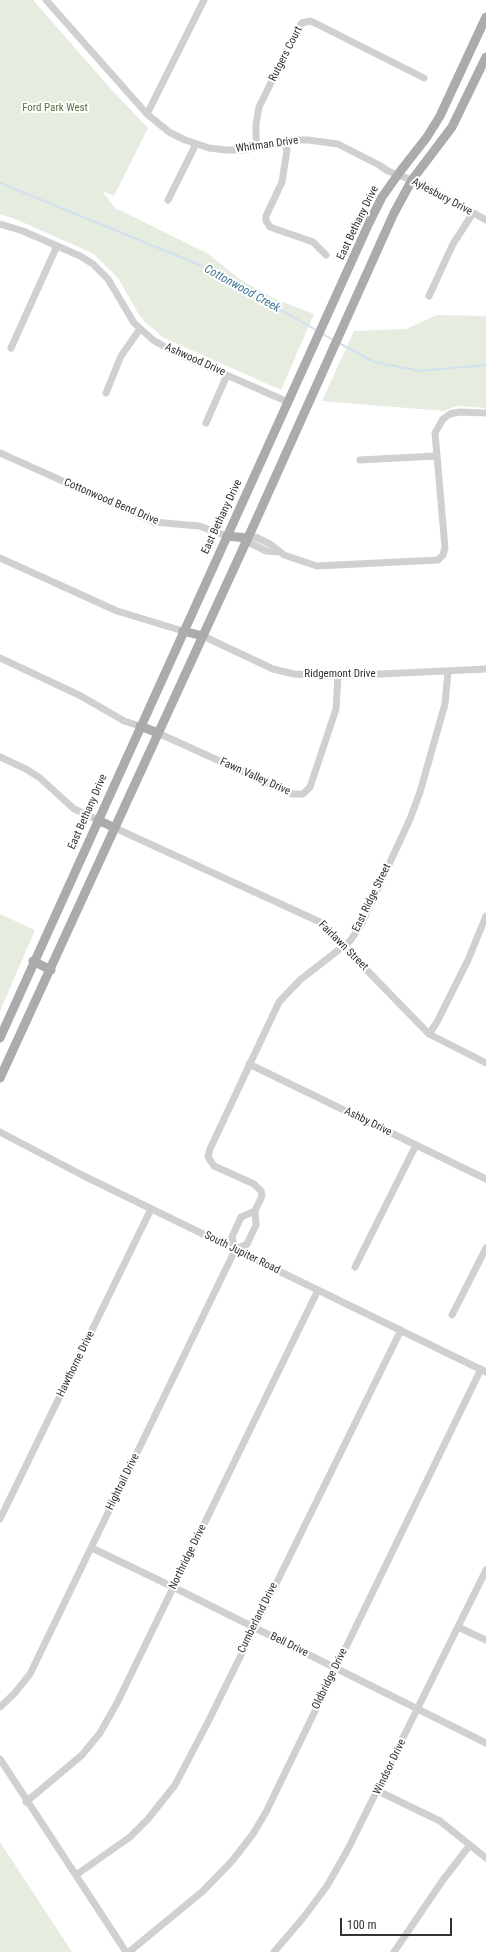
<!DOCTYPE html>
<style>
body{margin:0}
#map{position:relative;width:486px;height:1952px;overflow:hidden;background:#fff;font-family:"Roboto Condensed",sans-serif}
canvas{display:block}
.scale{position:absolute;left:340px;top:1918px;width:112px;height:18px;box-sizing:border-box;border:2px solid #333;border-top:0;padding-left:5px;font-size:12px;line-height:14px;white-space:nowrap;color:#333;-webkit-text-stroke:3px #fff;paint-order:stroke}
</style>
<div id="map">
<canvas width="486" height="1952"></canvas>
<div class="scale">100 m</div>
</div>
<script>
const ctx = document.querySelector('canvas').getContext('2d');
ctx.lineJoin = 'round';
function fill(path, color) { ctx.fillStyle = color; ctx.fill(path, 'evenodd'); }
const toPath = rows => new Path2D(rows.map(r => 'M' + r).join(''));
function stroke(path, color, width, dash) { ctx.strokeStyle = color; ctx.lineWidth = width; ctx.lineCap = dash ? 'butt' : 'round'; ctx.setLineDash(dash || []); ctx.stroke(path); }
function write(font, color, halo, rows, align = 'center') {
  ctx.font = font + ' "Roboto Condensed",sans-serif'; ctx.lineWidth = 4; ctx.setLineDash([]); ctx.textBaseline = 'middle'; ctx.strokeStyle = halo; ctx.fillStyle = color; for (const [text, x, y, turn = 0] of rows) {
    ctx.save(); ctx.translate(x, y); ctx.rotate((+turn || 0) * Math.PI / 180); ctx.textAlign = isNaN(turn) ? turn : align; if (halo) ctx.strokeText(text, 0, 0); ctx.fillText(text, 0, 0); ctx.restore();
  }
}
fill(toPath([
 [0,0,33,0,110,88,148,128,114,196,102,191,115,208,207,253,241,280,275,299,314,314,281,390,164,338,145,322,138,313,118,278,94,254,20,221,0,214],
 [437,315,486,316,486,408,457,406,444,411,322,401,354,331,406,329],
 [0,914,35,930,0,1011],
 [0,1842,72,1952,0,1952]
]), '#e6ecdf');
stroke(toPath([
 [0,183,200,265,318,331],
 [321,333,333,340],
 [339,343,374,362,420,371,486,365]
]), '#cfe2ee', 2);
stroke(toPath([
 [46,0,147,114,169,132,185,140,209,148,226,150,243,150,296,140,308,140,338,144,379,165,388,171,422,184,486,220],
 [147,114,204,0],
 [284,142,287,150,282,182,266,216,266,221,270,227,313,242,326,255],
 [256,147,256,124,259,107,298,28,302,23,310,21,315,23,424,78],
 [168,200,196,144],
 [0,224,23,231,80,256,93,264,108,279,134,323,153,340,172,351,288,402],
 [429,296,453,244,473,213],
 [11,348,57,246],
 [106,393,121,356,140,329],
 [206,423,227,375],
 [0,453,154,522,199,526,227,536],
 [360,460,436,456],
 [279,552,266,551,252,544,247,538,255,537,270,544,284,555,317,566,438,560,443,555,445,548,435,433,443,419,450,414,459,412,486,413],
 [0,558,117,611,183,631],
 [203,636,273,669,294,674,338,676,486,669],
 [0,658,81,696,124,721,140,726],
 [158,733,292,794,303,794,310,787,336,709,338,676],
 [0,757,26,769,40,778,74,809,98,820],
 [115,828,320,922,429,1034,486,1063],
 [429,1034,437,1022,468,960,486,916],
 [249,1064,486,1179],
 [0,1132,84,1176,486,1372],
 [235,1250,232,1237,241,1217,255,1211],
 [355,1267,416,1145],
 [452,1315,486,1248],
 [0,1519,151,1209],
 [92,1548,173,1587,486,1743],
 [458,1627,486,1640],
 [0,1707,14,1694,30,1674,235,1250,247,1244,256,1225,255,1211,262,1196,261,1191,254,1184,214,1166,208,1157,210,1149,279,1002,300,980,350,941,361,925,410,819,420,792,445,704,448,671],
 [0,1759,126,1952],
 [378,1791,440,1821,486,1858],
 [26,1802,82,1755,100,1733,117,1703,318,1290],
 [76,1875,130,1837,148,1819,175,1785,209,1720,401,1330],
 [129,1952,203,1891,232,1861,253,1834,266,1812,481,1369],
 [274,1952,303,1918,327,1886,348,1849,486,1570],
 [394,1952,443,1880,470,1845]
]), '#d0d0d0', 7);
stroke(toPath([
 [227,536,247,538],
 [183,631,203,636],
 [140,726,158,733],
 [98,820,115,828],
 [33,961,51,970],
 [0,1038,369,223,382,197,402,169,427,137,440,116,486,17],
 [0,1078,257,518,394,213,412,180,452,127,486,57]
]), '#ababab', 9);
write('11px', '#333', '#fff', [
 ["Rutgers Court",286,54,-63],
 ["Whitman Drive",267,145,-8],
 ["Aylesbury Drive",442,197,28],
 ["East Bethany Drive",358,223,-64],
 ["Ashwood Drive",195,360,24],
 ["Cottonwood Bend Drive",111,502,23],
 ["East Bethany Drive",222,517,-65],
 ["Ridgemont Drive",340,674],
 ["Fawn Valley Drive",255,777,24],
 ["East Bethany Drive",88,812,-66],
 ["East Ridge Street",372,898,-64],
 ["Fairlawn Street",343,946,45],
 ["Ashby Drive",368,1122,26],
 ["South Jupiter Road",242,1253,26],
 ["Hawthorne Drive",76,1364,-64],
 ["Hightrail Drive",123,1482,-64],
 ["Northridge Drive",188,1557,-64],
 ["Cumberland Drive",258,1618,-64],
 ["Bell Drive",289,1645,26],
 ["Oldbridge Drive",330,1679,-64],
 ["Windsor Drive",390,1767,-64]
]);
write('11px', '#56703f', '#fff', [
 ["Ford Park West",55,108]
]);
write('italic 12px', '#3f7597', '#fff', [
 ["Cottonwood Creek",242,289,29]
]);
</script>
